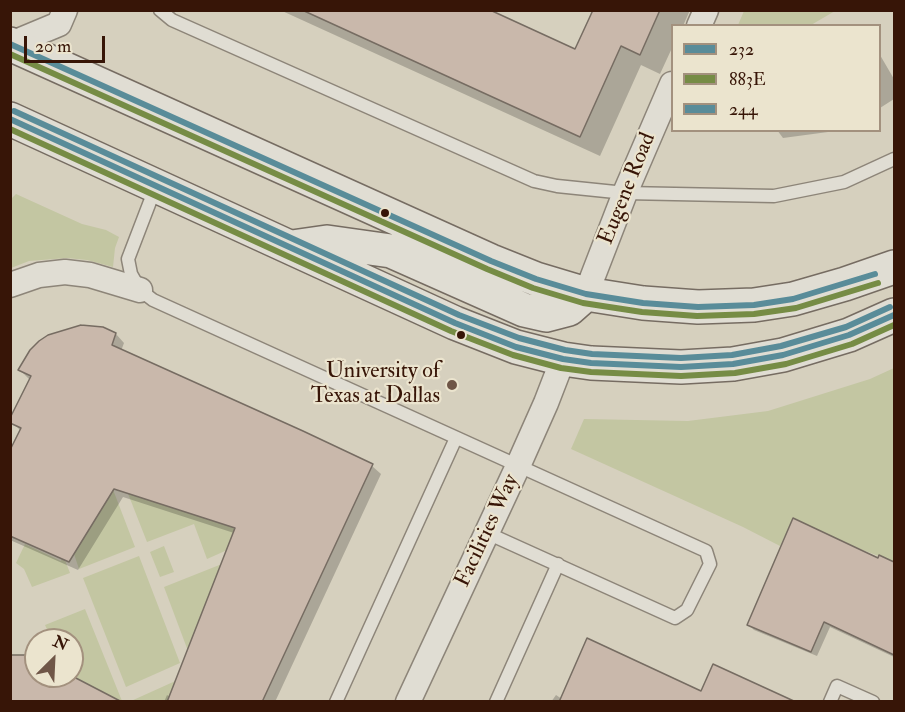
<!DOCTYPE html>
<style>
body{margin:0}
#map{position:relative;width:905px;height:712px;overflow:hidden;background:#d6d0be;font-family:"IM FELL Double Pica",serif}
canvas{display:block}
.frame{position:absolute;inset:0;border:12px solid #371507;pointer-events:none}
.legend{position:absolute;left:671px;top:24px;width:210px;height:108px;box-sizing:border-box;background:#ebe4ce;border:2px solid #a3917e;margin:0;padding:8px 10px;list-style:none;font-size:18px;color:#371507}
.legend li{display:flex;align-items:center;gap:12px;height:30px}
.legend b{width:30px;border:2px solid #a3917e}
.north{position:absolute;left:24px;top:628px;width:60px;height:60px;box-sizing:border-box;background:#ebe4ce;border:2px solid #a3917e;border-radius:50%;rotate:24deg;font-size:16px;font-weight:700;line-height:24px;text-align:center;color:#371507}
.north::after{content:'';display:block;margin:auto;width:21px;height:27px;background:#6f5647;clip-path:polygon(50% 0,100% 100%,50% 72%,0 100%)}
.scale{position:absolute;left:24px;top:36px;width:81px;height:27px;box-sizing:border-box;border:3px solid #371507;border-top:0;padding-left:8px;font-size:18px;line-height:21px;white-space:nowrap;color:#371507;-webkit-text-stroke:4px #ebe4ce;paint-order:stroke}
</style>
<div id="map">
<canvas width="905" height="712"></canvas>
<div class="frame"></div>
<ul class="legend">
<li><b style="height:8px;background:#598c99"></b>232</li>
<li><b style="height:8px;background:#768c45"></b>883E</li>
<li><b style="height:8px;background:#598c99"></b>244</li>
</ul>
<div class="north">N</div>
<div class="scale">20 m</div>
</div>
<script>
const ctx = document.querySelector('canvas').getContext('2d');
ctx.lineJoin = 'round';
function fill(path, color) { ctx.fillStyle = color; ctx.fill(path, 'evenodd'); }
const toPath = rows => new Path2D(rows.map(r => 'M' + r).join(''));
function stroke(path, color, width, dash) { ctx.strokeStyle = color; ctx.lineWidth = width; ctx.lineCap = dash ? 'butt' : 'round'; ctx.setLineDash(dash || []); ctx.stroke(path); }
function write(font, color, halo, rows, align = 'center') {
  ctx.font = font + ' "IM FELL Double Pica",serif'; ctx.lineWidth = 4.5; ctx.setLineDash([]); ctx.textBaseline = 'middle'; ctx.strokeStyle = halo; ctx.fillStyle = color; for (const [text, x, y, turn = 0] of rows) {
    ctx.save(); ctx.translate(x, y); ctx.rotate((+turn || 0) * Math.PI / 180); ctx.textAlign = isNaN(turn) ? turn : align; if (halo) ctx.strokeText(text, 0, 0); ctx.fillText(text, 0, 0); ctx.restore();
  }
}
fill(toPath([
 [744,11,744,10,835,11,811,25,738,25],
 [16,194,82,224,106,230,119,237,115,248,113,267,87,260,67,258,29,261,11,268,11,199],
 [894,368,894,562,855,547,793,519,780,546,743,527,571,449,584,419,688,421,768,411,870,379],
 [116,463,252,524,243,543,207,559,194,524,147,542],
 [104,466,135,547,79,569,70,542],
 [25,544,61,561,63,555,70,573,32,587,24,569,16,563],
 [164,546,174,572,160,577,150,552],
 [139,556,180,663,126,687,83,578],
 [237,558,191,659,164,587],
 [85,609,122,701,92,701,72,676,72,640,52,640,45,625],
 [182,678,171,701,131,701]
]), '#c3c6a2');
fill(toPath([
 [280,10,487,10,576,51,594,10,690,10,683,26,672,26,672,48,660,74,641,65,600,156],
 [880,55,894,79,894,99,880,108],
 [777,130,843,130,783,138],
 [116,334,124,343,121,351,372,466,381,474,275,702,164,702,167,695,170,697,234,533,123,497,78,570,10,540,10,454,21,431,11,421,30,380,20,370],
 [793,520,894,565,894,657,830,627,817,656,754,630,748,624],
 [701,693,792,702,551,702,556,695,562,699]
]), '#0003');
const building = toPath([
 [302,10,490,10,575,49,593,10,660,10,640,55,621,46,580,137,302,10],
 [81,325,103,327,116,333,112,345,303,431,373,464,262,702,167,702,235,528,114,489,69,562,10,536,10,450,21,428,10,423,10,418,31,376,18,370,30,350,39,341,48,335,81,325],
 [793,518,878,558,879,555,894,562,894,655,824,622,811,652,747,625,793,518],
 [587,638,701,691,713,664,796,702,559,702,587,638],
 [10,655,36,655,36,676,72,676,122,702,10,702,10,655]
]);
fill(building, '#c9b8ab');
stroke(building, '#766c62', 1.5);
const lane = toPath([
 [160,10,172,20,534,181,557,186,625,193,774,196,844,182,894,159],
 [156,186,128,259,131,274,140,290,153,300,706,551,710,564,687,610,675,618,487,533],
 [336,702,456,438],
 [496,702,558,564],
 [830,702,837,686,873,702]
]);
const street = toPath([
 [699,26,706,10],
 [11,44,59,24,65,10],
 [10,285,39,275,65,272,90,275,140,290],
 [586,294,625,193,672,84],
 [408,702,518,466,546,403,563,359]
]);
const secondary = toPath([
 [10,44,491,261,536,279,586,294,643,303,698,307,754,305,793,299,845,284,894,267],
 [10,119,455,323,516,347,563,359,591,363,681,367,733,364,783,355,849,335,894,315],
 [292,247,327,242,391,251,524,310,546,315,569,309,586,294]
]);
stroke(lane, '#8d8579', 15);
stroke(street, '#8d8579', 27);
stroke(secondary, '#766c62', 36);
stroke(lane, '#e0ddd3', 12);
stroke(street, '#e0ddd3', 24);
stroke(secondary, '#e0ddd3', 33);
stroke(toPath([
 [10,44,491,261,536,279,586,294,643,303,698,307,754,305,793,299,875,274],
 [10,119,455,323,516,347,563,359,591,363,681,367,733,364,783,355,849,335,894,315]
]), '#598c99', 6);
stroke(toPath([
 [10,54,487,269,533,288,583,303,642,312,697,316,754,314,796,308,878,283],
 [10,129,451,331,513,355,561,368,591,372,681,376,735,373,786,364,852,344,894,325]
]), '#768c45', 6);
stroke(toPath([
 [14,111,459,315,519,338,565,350,592,354,681,358,732,355,781,346,846,327,890,307]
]), '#598c99', 6);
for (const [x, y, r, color] of [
 [385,213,5,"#371507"],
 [461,335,5,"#371507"],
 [452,385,6,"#6f5647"]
]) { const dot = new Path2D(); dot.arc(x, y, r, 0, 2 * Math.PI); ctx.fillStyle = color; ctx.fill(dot); stroke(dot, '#ebe4ce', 2); }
write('22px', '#371507', '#ebe4ce', [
 ["Eugene Road",628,189,-68],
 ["Facilities Way",488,531,-65]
]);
write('22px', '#371507', '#ebe4ce', [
 ["University of",440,372],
 ["Texas at Dallas",440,397]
], 'right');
</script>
